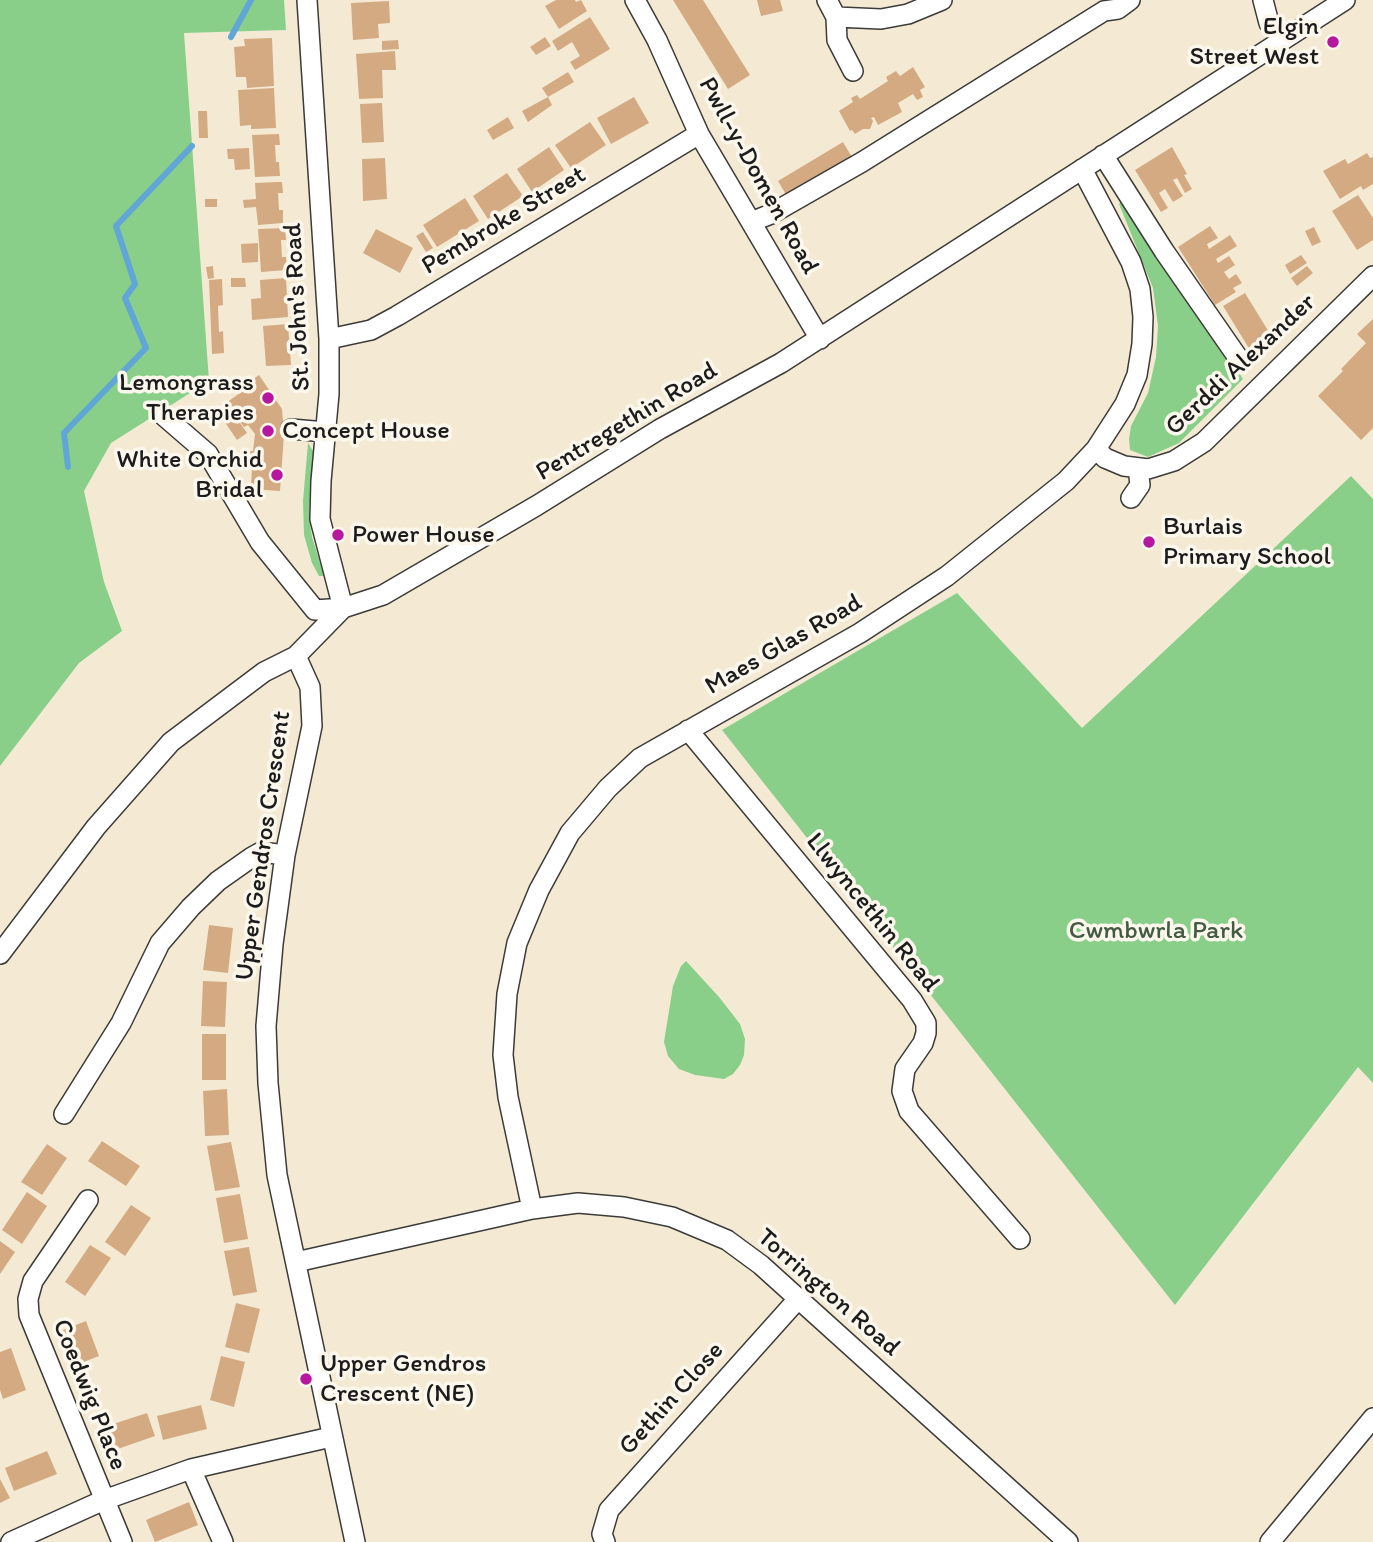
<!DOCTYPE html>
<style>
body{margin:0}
canvas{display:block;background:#f4ead4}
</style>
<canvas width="1373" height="1542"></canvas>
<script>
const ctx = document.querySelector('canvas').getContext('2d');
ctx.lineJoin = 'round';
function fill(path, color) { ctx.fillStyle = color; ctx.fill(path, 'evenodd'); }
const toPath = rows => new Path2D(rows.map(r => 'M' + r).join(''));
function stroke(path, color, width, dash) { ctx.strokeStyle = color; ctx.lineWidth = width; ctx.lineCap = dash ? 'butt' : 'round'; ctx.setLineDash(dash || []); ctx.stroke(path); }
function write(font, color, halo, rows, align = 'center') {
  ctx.font = font + ' Itim,sans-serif'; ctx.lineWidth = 7; ctx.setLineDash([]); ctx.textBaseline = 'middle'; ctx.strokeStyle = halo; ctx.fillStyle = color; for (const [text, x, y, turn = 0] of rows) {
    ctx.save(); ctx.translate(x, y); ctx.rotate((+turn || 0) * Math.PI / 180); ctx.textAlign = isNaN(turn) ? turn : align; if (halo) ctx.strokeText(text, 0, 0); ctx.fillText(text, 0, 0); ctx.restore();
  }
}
fill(toPath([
 [0,0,284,0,286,30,184,33,209,381,111,443,84,491,104,582,122,631,79,663,0,766],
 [1124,198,1130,204,1243,379,1179,443,1148,457,1130,450,1129,439,1131,426,1148,393,1156,357,1158,326,1153,288,1119,204],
 [308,443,313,451,309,517,312,537,324,576,319,576,312,563,304,535,303,501],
 [1351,476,1373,499,1373,1083,1358,1067,1175,1305,722,730,957,593,1082,728],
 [686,961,719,997,740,1024,745,1039,744,1055,740,1065,733,1074,724,1079,695,1075,679,1069,668,1056,664,1042,673,986,681,966]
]), '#89cf89');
stroke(toPath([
 [231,37,251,0],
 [68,467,64,433,146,348,125,298,135,284,116,226,192,146]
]), '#60a6d6', 6);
fill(toPath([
 [556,0,575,0,576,2,581,0,587,11,559,29,545,6],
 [673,0,703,0,750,75,728,89],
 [757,0,780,0,783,11,761,16],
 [389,1,390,23,378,24,379,38,353,40,351,3],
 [590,17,610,49,575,70,570,62,580,56,572,42,558,51,552,41],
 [545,37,551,46,536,55,530,47],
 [272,38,274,86,247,88,246,77,236,77,234,47,245,46,244,39],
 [398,40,399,49,382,50,382,41],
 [395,51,396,70,382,70,383,98,359,99,356,54],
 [913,67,925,87,920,90,923,97,917,100,913,94,898,103,902,112,878,125,874,117,871,118,873,121,870,129,863,129,855,134,852,130,850,131,839,111,853,102,851,98,857,95,860,99,888,81,886,77,896,71,900,76],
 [568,72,574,82,548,97,542,88],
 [274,88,276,128,251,129,251,125,240,126,238,90],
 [548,97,552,105,528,122,522,111],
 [634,97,649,123,611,144,597,118],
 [382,103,384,142,362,143,360,104],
 [198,111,207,111,208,138,199,138],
 [508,117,514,128,493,140,487,130],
 [590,122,606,145,571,168,555,145],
 [279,134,280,145,275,145,276,162,279,162,280,176,255,177,252,135],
 [843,142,853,159,788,198,778,181],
 [549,147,564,170,532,192,517,169],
 [1172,147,1187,174,1184,175,1192,189,1185,193,1177,178,1173,180,1183,196,1173,202,1165,189,1159,193,1168,208,1161,212,1135,170],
 [249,148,250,169,235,170,234,159,228,159,227,149],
 [1367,153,1370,158,1373,157,1373,184,1363,190,1361,186,1340,199,1323,171,1345,159,1348,164],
 [385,158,387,199,363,201,362,159],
 [507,173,523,196,488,219,473,196],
 [277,182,282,182,283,193,278,193,279,210,283,210,283,223,258,225,256,207,244,208,243,200,256,199,255,183],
 [1358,195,1373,218,1373,240,1357,250,1332,211],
 [465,198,479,221,437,247,423,225],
 [205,199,217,199,217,207,205,207],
 [1210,226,1218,238,1207,244,1209,249,1230,235,1237,246,1216,259,1218,263,1229,256,1235,265,1224,272,1229,279,1236,274,1242,283,1233,288,1236,292,1215,305,1178,247],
 [1314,227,1321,242,1312,246,1305,231],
 [285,228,286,240,281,240,282,257,286,257,287,270,261,272,258,229],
 [376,229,413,248,400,273,363,253],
 [423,232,433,248,426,252,416,236],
 [258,243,258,262,242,263,241,244],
 [1301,255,1307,263,1290,274,1285,265],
 [213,266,214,278,208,279,206,267],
 [1307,266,1313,273,1297,286,1291,278],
 [231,278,245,278,246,287,231,287],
 [286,278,288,317,252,320,251,299,261,298,260,280],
 [222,279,223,305,218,306,219,332,223,331,224,353,212,354,209,280],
 [1245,293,1272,337,1250,350,1223,306],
 [1373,319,1373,428,1361,440,1318,396,1343,371,1341,369,1366,343,1357,334],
 [288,324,291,365,266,366,263,326],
 [259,375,282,409,284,434,280,491,251,489,252,466,245,466,246,451,253,451,255,434,248,425,244,427,226,403,244,390,242,387],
 [234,414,247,433,237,440,224,421],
 [209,925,233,928,228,973,203,970],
 [203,981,227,982,225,1027,201,1026],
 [202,1034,226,1034,226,1080,202,1080],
 [227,1089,229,1135,205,1136,203,1091],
 [102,1141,140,1166,126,1186,88,1161],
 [231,1142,240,1187,215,1191,207,1146],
 [47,1144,67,1158,42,1195,21,1182],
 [27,1192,47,1206,22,1244,2,1230],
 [240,1194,248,1239,224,1243,216,1198],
 [131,1205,151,1218,125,1256,105,1242],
 [0,1241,15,1252,0,1274],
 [90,1245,111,1258,85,1296,65,1282],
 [249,1247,257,1292,233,1296,224,1251],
 [236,1303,260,1309,249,1353,225,1347],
 [86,1321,99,1356,76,1365,63,1330],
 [11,1348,26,1390,3,1399,0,1390,0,1352],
 [221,1356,245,1362,234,1407,210,1400],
 [201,1405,207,1429,163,1440,157,1416],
 [147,1413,155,1436,112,1451,104,1427],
 [47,1451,57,1474,14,1491,5,1468],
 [0,1479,10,1498,0,1503],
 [189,1502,198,1525,155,1542,146,1520]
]), '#d4aa83');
const minor = toPath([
 [307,0,329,339,329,394,321,481,320,519,343,608],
 [635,0,657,40,699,134,820,339],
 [827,0,836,17,837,40,853,71],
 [1263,0,1269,23,1285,38],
 [836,17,881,19,908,14,942,0],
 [1103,155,1164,251,1241,362],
 [751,222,771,214,862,162,1104,11,1118,9,1130,0],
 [329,339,371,330,397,316,699,134],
 [164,416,208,454,260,542,315,610,343,608],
 [291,429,326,432],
 [1096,449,1105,458,1124,466,1148,469,1174,461,1204,442,1373,276],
 [1131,498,1140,485,1138,468],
 [296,656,310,687,312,726,285,855,273,944,266,1026,268,1083,277,1175,355,1542],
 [688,730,912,1000,926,1023,926,1033,923,1043,905,1069,902,1091,909,1111,1020,1239],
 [0,954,96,827,171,742,264,672,296,656,343,608,383,595,536,506,660,429,781,363,1345,0],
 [64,1114,121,1023,160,943,191,907,218,881,252,857,261,852,285,855],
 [88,1200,33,1281,28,1299,29,1315,122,1542],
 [532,1209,508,1097,503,1055,507,994,517,943,539,890,570,833,608,788,640,758,860,633,947,576,1066,481,1096,449,1125,404,1137,375,1142,344,1143,317,1140,289,1131,262,1082,169],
 [296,1262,532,1209,578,1203,624,1207,672,1217,727,1240,761,1265,1068,1542],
 [191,1469,223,1542],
 [11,1542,104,1500,191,1469,331,1437],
 [605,1542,602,1534,609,1510,798,1299],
 [1270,1542,1373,1418]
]);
stroke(minor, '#3c3b38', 22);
stroke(minor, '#fff', 19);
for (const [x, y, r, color] of [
 [1333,42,7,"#b5179e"],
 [268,398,7,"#b5179e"],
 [268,431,7,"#b5179e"],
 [277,475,7,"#b5179e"],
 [338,535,7,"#b5179e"],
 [1149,542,7,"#b5179e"],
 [306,1379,7,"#b5179e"]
]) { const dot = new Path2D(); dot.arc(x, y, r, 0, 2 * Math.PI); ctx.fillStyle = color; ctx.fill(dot); stroke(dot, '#fbf7ec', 2.5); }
write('26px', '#1c1c1c', '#fbf7ec', [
 ["Elgin",1319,27,"right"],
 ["Street West",1319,57,"right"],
 ["Lemongrass",254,383,"right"],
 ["Therapies",254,413,"right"],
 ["Concept House",282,431],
 ["White Orchid",263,460,"right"],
 ["Bridal",263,490,"right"],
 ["Burlais",1163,527],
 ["Primary School",1163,557],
 ["Power House",352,535],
 ["Upper Gendros",320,1364],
 ["Crescent (NE)",320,1394]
], 'left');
write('26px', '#1c1c1c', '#fbf7ec', [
 ["Pwll-y-Domen Road",758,176,61],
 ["Pembroke Street",504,221,-31],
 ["St. John's Road",298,307,-93],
 ["Gerddi Alexander",1241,365,-43],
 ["Pentregethin Road",627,422,-31],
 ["Maes Glas Road",784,645,-30],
 ["Upper Gendros Crescent",264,846,-82],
 ["Llwyncethin Road",872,913,51],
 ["Torrington Road",828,1293,41],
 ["Coedwig Place",89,1395,68],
 ["Gethin Close",672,1399,-48]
]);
write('26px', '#425b42', '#fbf7ec', [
 ["Cwmbwrla Park",1156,931]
]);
</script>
